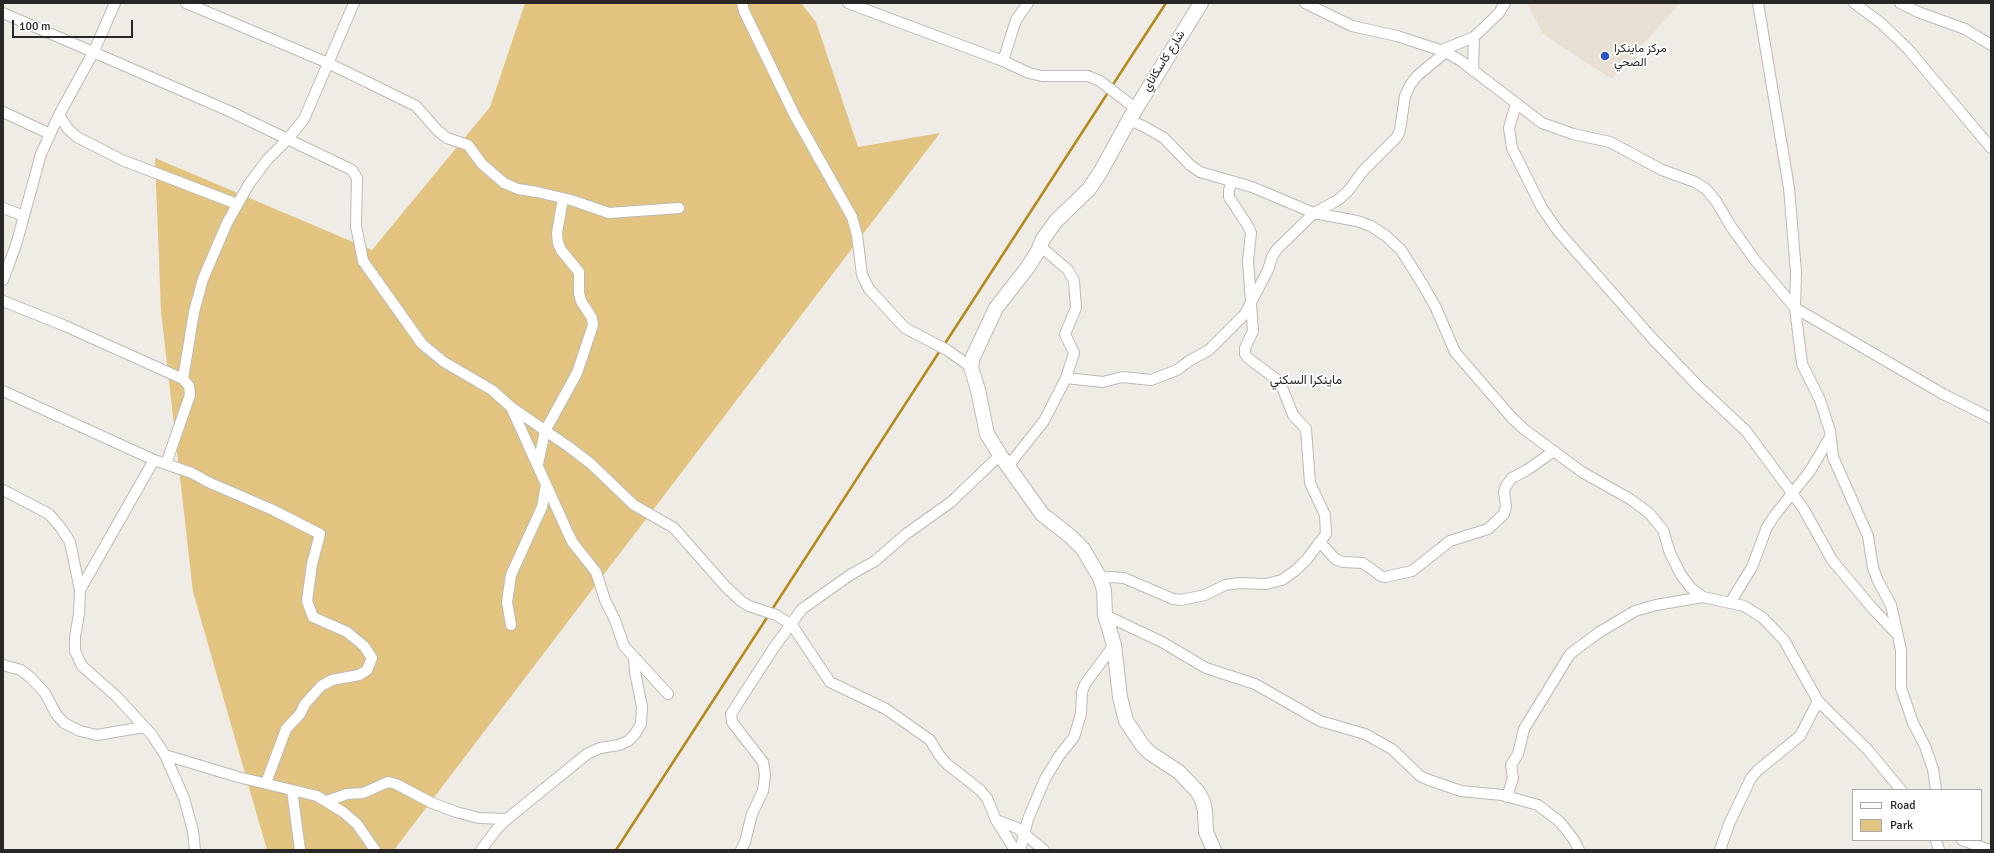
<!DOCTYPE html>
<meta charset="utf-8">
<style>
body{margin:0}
#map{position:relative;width:1994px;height:853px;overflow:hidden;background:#efece6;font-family:Signika,sans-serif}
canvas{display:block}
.frame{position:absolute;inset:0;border:4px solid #282725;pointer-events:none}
.legend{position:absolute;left:1852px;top:789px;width:130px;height:52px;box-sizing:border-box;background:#fff;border:1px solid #a9a9a8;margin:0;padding:5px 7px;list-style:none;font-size:12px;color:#282725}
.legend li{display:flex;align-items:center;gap:8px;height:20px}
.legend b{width:20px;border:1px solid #a9a9a8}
.scale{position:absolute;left:12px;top:20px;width:121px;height:18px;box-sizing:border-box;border:2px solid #282725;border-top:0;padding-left:5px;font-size:12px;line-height:14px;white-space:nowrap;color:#282725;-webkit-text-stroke:3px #fff;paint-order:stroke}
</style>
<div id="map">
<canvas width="1994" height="853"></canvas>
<div class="frame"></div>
<ul class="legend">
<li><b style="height:5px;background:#fff"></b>Road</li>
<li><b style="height:11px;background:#e2c480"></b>Park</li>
</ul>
<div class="scale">100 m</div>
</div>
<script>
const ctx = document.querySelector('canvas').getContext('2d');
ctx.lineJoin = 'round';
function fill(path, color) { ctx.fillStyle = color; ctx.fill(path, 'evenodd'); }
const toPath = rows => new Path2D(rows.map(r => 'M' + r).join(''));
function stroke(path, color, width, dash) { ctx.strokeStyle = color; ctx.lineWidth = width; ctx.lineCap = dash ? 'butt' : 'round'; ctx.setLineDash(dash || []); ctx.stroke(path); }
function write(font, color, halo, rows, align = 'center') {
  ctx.font = font + ' Signika,Vazirmatn,sans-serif'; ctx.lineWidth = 3.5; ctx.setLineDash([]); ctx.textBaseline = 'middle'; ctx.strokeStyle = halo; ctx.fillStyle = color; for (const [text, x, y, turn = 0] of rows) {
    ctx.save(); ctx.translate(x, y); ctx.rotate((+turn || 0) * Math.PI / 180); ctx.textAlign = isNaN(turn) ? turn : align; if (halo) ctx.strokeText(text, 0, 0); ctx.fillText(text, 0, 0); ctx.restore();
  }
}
fill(toPath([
 [1527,3,1680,3,1612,79,1543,34]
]), '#e7e0d3');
fill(toPath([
 [525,3,801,3,816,22,858,147,940,133,394,850,267,850,193,592,161,311,155,158,372,250,490,107]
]), '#e2c480');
stroke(toPath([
 [1112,86,1166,3],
 [944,345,1109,91],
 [771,611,941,349],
 [616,850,768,616]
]), '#b38a1b', 2.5);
const street = toPath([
 [186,3,328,63,416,106,438,131,447,138,468,145,482,164,504,183,518,189,537,192,571,200,609,213,679,208],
 [742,3,744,11,795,116,852,217,857,235,862,275,869,289,905,328,947,350,971,367],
 [848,3,1003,61,1029,73,1042,76,1088,76,1100,81,1135,108],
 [1305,3,1352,26,1397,36,1446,52,1461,61,1542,123,1573,134,1610,142,1662,170,1695,182,1706,189,1716,201,1730,225,1755,260,1795,308,1802,364,1820,400,1830,431,1833,457,1868,536,1873,568,1878,581,1891,605,1901,650,1901,688,1913,723,1925,746,1933,769,1936,790],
 [1758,3,1789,188,1796,272,1795,308,1943,394,1991,418],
 [1854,3,1881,23,1908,49,1991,148],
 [1900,3,1918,12,1965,29,1991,45],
 [3,13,229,111,352,170,357,178,356,226,363,261,422,344,444,362,492,390,511,407,569,447,590,463,634,505,674,528,726,587,741,601,749,606,776,615,792,625,830,682,886,709,930,740,939,755,947,764,980,790,987,798,996,820,1015,850],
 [1442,50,1474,37,1499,13,1505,3],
 [1003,61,1016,20,1028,3],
 [1473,71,1474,37],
 [1516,104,1509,128,1512,148,1542,208,1558,231,1652,338,1698,386,1746,431,1803,508,1832,560,1873,609,1897,634],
 [3,112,50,134],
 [59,115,68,129,77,137,122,160,237,204],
 [1129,120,1143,126,1164,138,1190,165,1200,172,1252,187,1314,213,1357,221,1371,226,1386,236,1401,250,1423,285,1436,308,1455,352,1512,418,1525,430,1582,472,1630,499,1649,513,1663,530,1670,553,1681,575,1691,588,1703,597,1744,606,1763,618,1784,640,1818,701,1868,750,1901,790],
 [3,208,24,216],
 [3,280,16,245,41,154,59,115,94,51,115,3],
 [3,301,63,325,183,379,189,386,190,395,166,464],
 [1066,378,1103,382,1122,377,1151,380,1177,370,1189,361,1209,350,1245,314,1268,270,1272,257,1277,249,1314,213,1338,200,1348,191,1363,171,1397,137,1400,130,1405,96,1410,85,1418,75,1446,52],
 [183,379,194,312,203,279,227,223,249,184,267,160,287,140,304,119,354,3],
 [3,391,154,460,192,473,208,482,273,510,320,534,312,564,307,601,313,617,347,632,364,646,372,658,367,670,359,675,332,680,321,686,305,704,300,714,286,729,266,783],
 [511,407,568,533,573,543,596,572,605,600,615,620,624,646,668,694],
 [538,464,545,431,577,373,593,325,592,318,581,301,579,293,579,272,561,250,558,243,557,233,563,198],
 [1009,465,1044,421,1066,378,1074,353,1065,334,1076,308,1074,281,1068,270,1040,246],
 [3,490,49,514,61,528,70,542,80,590,79,614,75,637,75,651,82,666,116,696,152,735,165,755,184,798,193,831,195,850],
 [1320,542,1335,559,1343,562,1363,563,1381,576,1385,577,1412,571,1450,541,1488,529,1504,514,1506,506,1504,492,1506,486,1512,478,1527,470,1554,451],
 [1100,578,1111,577,1124,578,1173,599,1181,600,1205,595,1225,585,1240,583,1266,584,1282,580,1296,570,1307,559,1326,534,1325,515,1310,483,1306,429,1293,415,1280,382,1248,358,1245,354,1245,348,1253,331,1248,261,1251,233,1248,226,1229,197,1229,190,1232,181],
 [80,590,154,460],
 [1730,603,1752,567,1767,527,1775,515,1810,471,1830,437],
 [1105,615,1162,642,1206,668,1255,684,1320,721,1365,734,1392,749,1420,776,1429,780,1461,791,1502,795,1538,805,1560,822,1574,840,1579,850],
 [511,625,507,602,511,575,542,507,546,485],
 [3,665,21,670,31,678,45,693,56,714,64,723,80,731,97,735,144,727],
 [165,755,238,777,317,796,343,812,357,824,375,850],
 [292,790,300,850],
 [1507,797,1513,778,1511,765,1518,754,1524,729,1570,654,1598,633,1635,611,1656,605,1703,597],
 [327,801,347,794,363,793,388,782,396,784,432,803,456,812,479,818,507,819],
 [996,820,1017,828,1044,850],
 [1936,840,1939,850],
 [1962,840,1990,850],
 [481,850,496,830,507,819,587,754,600,748,619,745,628,741,635,734,641,724,642,707,635,672,634,659],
 [741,850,745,842,752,814,763,791,765,775,763,762,732,722,731,714,773,649,802,609,850,575,875,561,906,534,951,502,1000,455],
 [1020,850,1028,819,1045,779,1059,756,1074,737,1081,714,1082,692,1085,684,1114,645],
 [1720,850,1729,824,1751,778,1758,770,1800,736,1818,701]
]);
const secondary = toPath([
 [1201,3,1129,120,1101,171,1089,189,1056,221,1043,239,1038,251,1028,267,996,308,973,357,971,367,978,390,987,434,1000,455,1042,514,1070,536,1083,549,1100,578,1104,590,1105,615,1114,645,1120,697,1126,721,1143,746,1150,753,1179,772,1198,792,1203,802,1205,811,1206,832,1214,850]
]);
stroke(street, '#bdbab3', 12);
stroke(secondary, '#bdbab3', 16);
stroke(street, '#fff', 10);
stroke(secondary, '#fff', 14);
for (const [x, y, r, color] of [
 [1605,56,5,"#2f54c4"]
]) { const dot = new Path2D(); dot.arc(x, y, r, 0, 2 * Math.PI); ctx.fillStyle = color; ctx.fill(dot); stroke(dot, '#fff', 1.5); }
write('12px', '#282725', '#fff', [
 ["مركز ماينكرا",1614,49],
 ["الصحي",1614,63]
], 'left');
write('12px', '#282725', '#fff', [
 ["شارع كاسكاناي",1164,61,-58]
]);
write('13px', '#282725', '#fff', [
 ["ماينكرا السكني",1306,381]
]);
</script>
